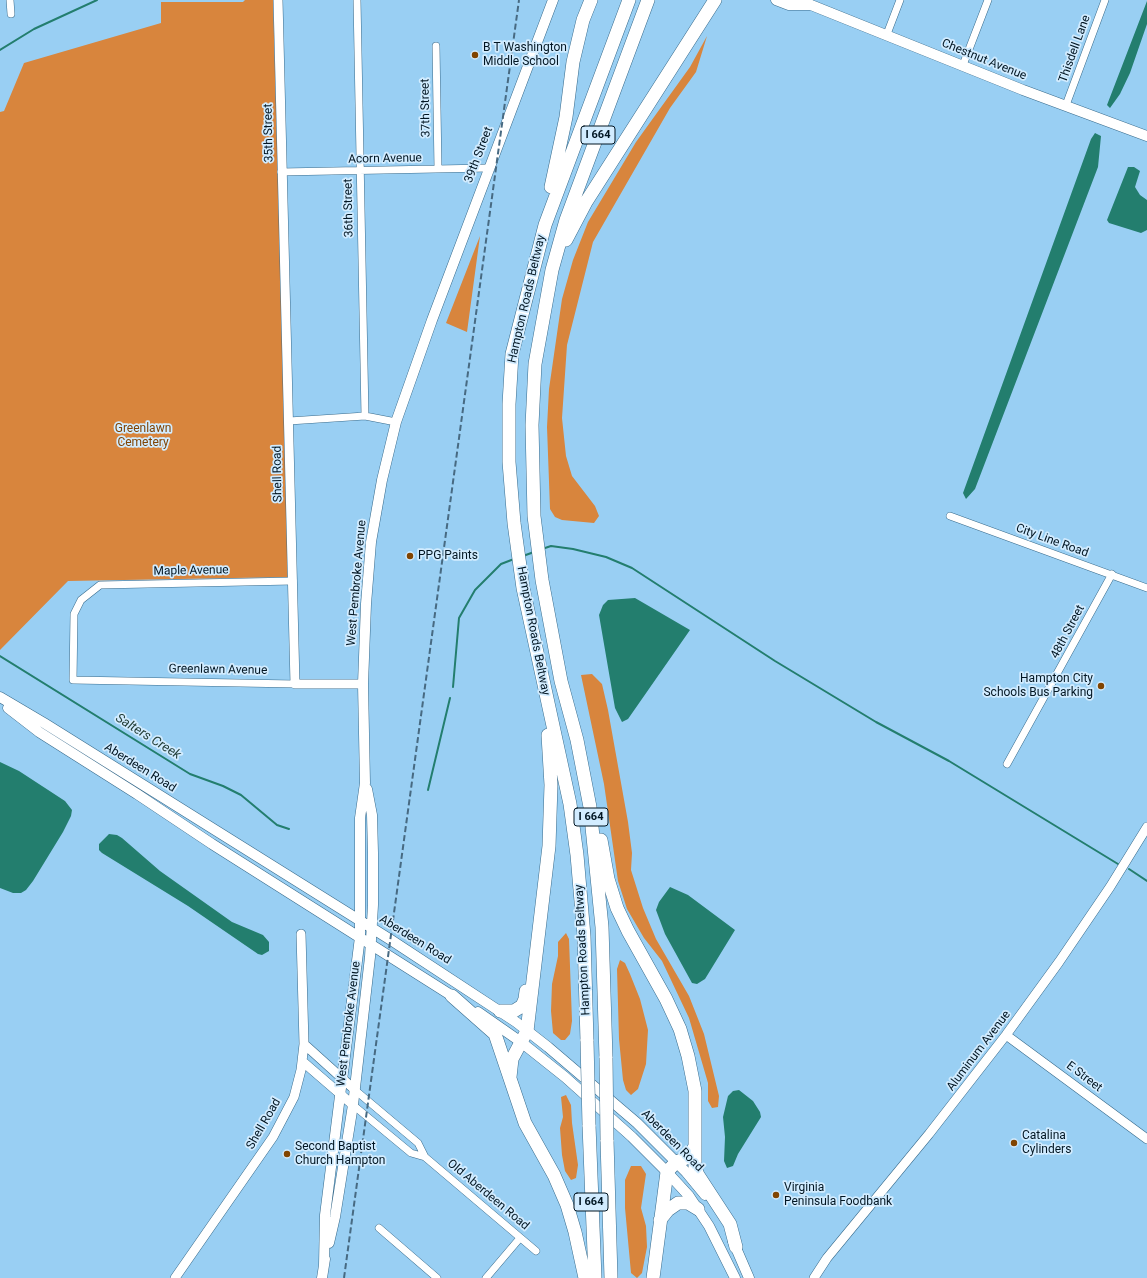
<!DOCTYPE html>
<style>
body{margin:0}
canvas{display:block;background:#99cff3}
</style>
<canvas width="1147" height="1278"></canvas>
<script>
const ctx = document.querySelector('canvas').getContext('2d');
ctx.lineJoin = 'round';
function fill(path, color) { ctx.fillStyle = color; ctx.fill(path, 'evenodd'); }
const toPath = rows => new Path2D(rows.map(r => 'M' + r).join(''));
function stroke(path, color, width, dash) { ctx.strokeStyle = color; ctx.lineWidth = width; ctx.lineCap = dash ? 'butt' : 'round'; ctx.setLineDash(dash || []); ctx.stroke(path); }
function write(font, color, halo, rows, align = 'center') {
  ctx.font = font + ' Roboto,sans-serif'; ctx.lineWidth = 3.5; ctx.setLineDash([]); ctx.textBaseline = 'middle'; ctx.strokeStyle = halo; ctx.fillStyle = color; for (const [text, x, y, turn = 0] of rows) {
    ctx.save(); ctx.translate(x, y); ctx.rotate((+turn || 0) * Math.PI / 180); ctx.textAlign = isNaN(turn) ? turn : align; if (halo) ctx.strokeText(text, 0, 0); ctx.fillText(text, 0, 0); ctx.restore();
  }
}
fill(toPath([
 [245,0,273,0,289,577,68,581,0,650,0,112,4,111,24,63,161,23,161,2,243,2],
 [707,36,696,72,670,108,593,242,567,345,562,418,566,456,572,476,595,506,599,516,594,523,562,520,555,517,550,509,547,427,549,389,562,299,573,260,588,222,636,142,690,67],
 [480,236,467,332,446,323],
 [592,674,602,684,608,710,628,822,632,853,631,870,643,908,656,939,689,996,704,1034,719,1096,718,1107,712,1108,708,1101,708,1083,689,1018,662,961,644,938,627,909,618,881,604,784,581,675],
 [566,933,569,939,572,1021,570,1034,565,1040,561,1040,553,1033,551,1011,552,984,558,956,558,942],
 [620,960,625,963,630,974,640,999,648,1030,646,1064,638,1089,631,1095,626,1090,623,1080,619,1039,617,969],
 [566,1095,571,1105,572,1123,578,1165,576,1178,571,1180,565,1171,562,1155,560,1128,563,1117,561,1097],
 [631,1166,641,1166,646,1174,641,1208,646,1226,647,1247,642,1273,637,1278,631,1273,625,1208,625,1180]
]), '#d8853d');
fill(toPath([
 [1147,1,1147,24,1130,73,1120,94,1110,108,1107,105],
 [1095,133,1101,136,1098,167,975,489,966,499,963,493,1091,139],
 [1128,167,1134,167,1140,171,1135,187,1140,195,1147,200,1147,230,1141,233,1109,223,1107,220],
 [635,598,690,630,628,719,622,722,615,708,599,615,603,605,608,600],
 [0,762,19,771,65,801,72,810,71,816,63,832,33,881,26,890,21,893,13,893,0,888],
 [109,834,117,835,122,838,160,871,232,922,263,935,269,942,269,951,262,955,258,954,188,906,102,853,99,850,99,844],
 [670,887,688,895,735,930,705,979,697,984,692,983,665,934,656,910,659,902],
 [739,1090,753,1101,760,1112,761,1117,738,1154,733,1166,727,1168,724,1161,725,1137,723,1117,728,1096,733,1091]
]), '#237e6e');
stroke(toPath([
 [0,50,34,29,97,0],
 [542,549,551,546,573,549,606,557,632,568,775,661,876,722,949,761,1118,864],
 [523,556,534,552],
 [0,656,190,774,223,786,241,795,277,825,289,829],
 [453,687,459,618,475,590,501,564,514,559],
 [428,790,450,698],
 [1129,869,1147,881]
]), '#237e6e', 2);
const minor = toPath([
 [10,0,11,14],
 [357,0,365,416],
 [887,34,900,0],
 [436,46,438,169],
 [963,65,988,0],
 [1066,105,1105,0],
 [281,172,488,168],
 [289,421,365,416,396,422],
 [950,516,1147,588],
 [293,581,100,585,81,600,74,614,73,680,295,684],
 [1007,764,1112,574],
 [355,1090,418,1143,425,1157,536,1251],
 [353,1105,411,1153,425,1157],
 [379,1228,437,1278],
 [486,1278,520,1238]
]);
const tertiary = toPath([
 [278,0,295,684,363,684],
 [1006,1035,1147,1139],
 [304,1044,355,1090],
 [302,1061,353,1105],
 [175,1278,273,1137,294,1097,301,1070,304,1044,301,934],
 [814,1278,827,1258,929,1134,1006,1035,1059,962,1110,887,1147,827]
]);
const secondary = toPath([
 [776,0,789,5,811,5],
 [804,0,811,5,1023,90,1147,136],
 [0,697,44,723,391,940,516,1022,548,1047,637,1123,686,1172,705,1195],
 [8,708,39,732,137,794,212,844,457,999],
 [478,1012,521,1042,565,1077,632,1137,667,1172,689,1196,709,1226,735,1278],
 [733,1241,749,1278],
 [329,1243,335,1217,353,1105,370,957,373,905,373,853,372,815,367,789],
 [324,1265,325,1215,360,937,360,818,365,783,363,684,366,604,371,542,382,480,396,422,432,320,553,0],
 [322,1278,325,1259]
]);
const motorway = toPath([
 [551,187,566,117,573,62,583,20,591,0],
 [566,240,586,202,715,0],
 [601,840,608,879,617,908,628,931,666,999,680,1029,688,1056,695,1091,695,1168,698,1175,730,1224,736,1247],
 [452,996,495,1034,525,1123,554,1175,567,1205,575,1232,585,1278],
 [500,1011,514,1011,522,1006,525,999,526,991],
 [587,1041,584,936,577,855,570,804,523,588,514,523,509,462,509,404,512,354,545,225,629,0],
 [606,1058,602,927,590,807,577,740,561,681,542,580,534,516,532,425,535,364,552,270,566,220,648,0],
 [510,1077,512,1059,527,1031,549,846,551,785,548,735],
 [589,1125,595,1278],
 [607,1140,611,1278],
 [660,1220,668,1210,678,1203,688,1203,698,1209],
 [653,1278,667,1172,676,1162,689,1157,695,1146]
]);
stroke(minor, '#386b8c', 8);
stroke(tertiary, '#386b8c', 10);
stroke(secondary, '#386b8c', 11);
stroke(motorway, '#386b8c', 14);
stroke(minor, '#fff', 7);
stroke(tertiary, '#fff', 9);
stroke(secondary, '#fff', 10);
stroke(motorway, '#fff', 13);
stroke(toPath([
 [344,1278,519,0]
]), '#476a82', 2, [6, 3]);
const motorwayBridge = toPath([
 [587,1041,589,1125],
 [606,1058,607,1140]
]);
stroke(motorwayBridge, '#386b8c', 14, []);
stroke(motorwayBridge, '#fff', 13);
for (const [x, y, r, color] of [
 [475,55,4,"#814400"],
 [410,556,4,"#814400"],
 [1101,686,4,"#814400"],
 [1014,1143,4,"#814400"],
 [287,1154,4,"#814400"],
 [776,1195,4,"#814400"]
]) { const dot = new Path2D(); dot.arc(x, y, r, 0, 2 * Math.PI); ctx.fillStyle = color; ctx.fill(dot); stroke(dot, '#d2ecff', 1.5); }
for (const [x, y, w] of [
 [598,135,34],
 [591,817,34],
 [591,1202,34]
]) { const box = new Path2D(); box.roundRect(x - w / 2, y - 9, w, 18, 3); ctx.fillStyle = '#d2ecff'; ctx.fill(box); stroke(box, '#021623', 1); }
write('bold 11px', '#021623', null, [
 ["I 664",598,135],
 ["I 664",591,817],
 ["I 664",591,1202]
]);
write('12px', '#021623', '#d2ecff', [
 ["B T Washington",483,48],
 ["Middle School",483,62],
 ["PPG Paints",418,556],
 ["Hampton City",1093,679,"right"],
 ["Schools Bus Parking",1093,693,"right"],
 ["Catalina",1022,1136],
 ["Cylinders",1022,1150],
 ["Second Baptist",295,1147],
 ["Church Hampton",295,1161],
 ["Virginia",784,1188],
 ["Peninsula Foodbank",784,1202]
], 'left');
write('12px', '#021623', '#d2ecff', [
 ["Thisdell Lane",1075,49,-70],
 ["Chestnut Avenue",984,60,22],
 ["37th Street",426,108,-91],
 ["35th Street",269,133,-91],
 ["39th Street",479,155,-69],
 ["Acorn Avenue",385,159,-1],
 ["36th Street",349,208,-91],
 ["Hampton Roads Beltway",527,299,-77],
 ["Shell Road",278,474,-91],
 ["City Line Road",1052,541,20],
 ["Maple Avenue",191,571,-1],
 ["West Pembroke Avenue",357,583,-85],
 ["Hampton Roads Beltway",533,631,79],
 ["48th Street",1068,632,-62],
 ["Greenlawn Avenue",218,670,1],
 ["Aberdeen Road",140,768,32],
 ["Aberdeen Road",415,940,32],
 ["Hampton Roads Beltway",583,950,-93],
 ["West Pembroke Avenue",349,1024,-83],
 ["Aluminum Avenue",979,1051,-53],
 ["E Street",1084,1077,37],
 ["Shell Road",264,1124,-60],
 ["Aberdeen Road",672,1141,45],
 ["Old Aberdeen Road",488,1195,40]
]);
write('12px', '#7f4304', '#d2ecff', [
 ["Greenlawn",143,429],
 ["Cemetery",143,443]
]);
write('italic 13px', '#243f39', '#d2ecff', [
 ["Salters Creek",148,737,32]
]);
</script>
